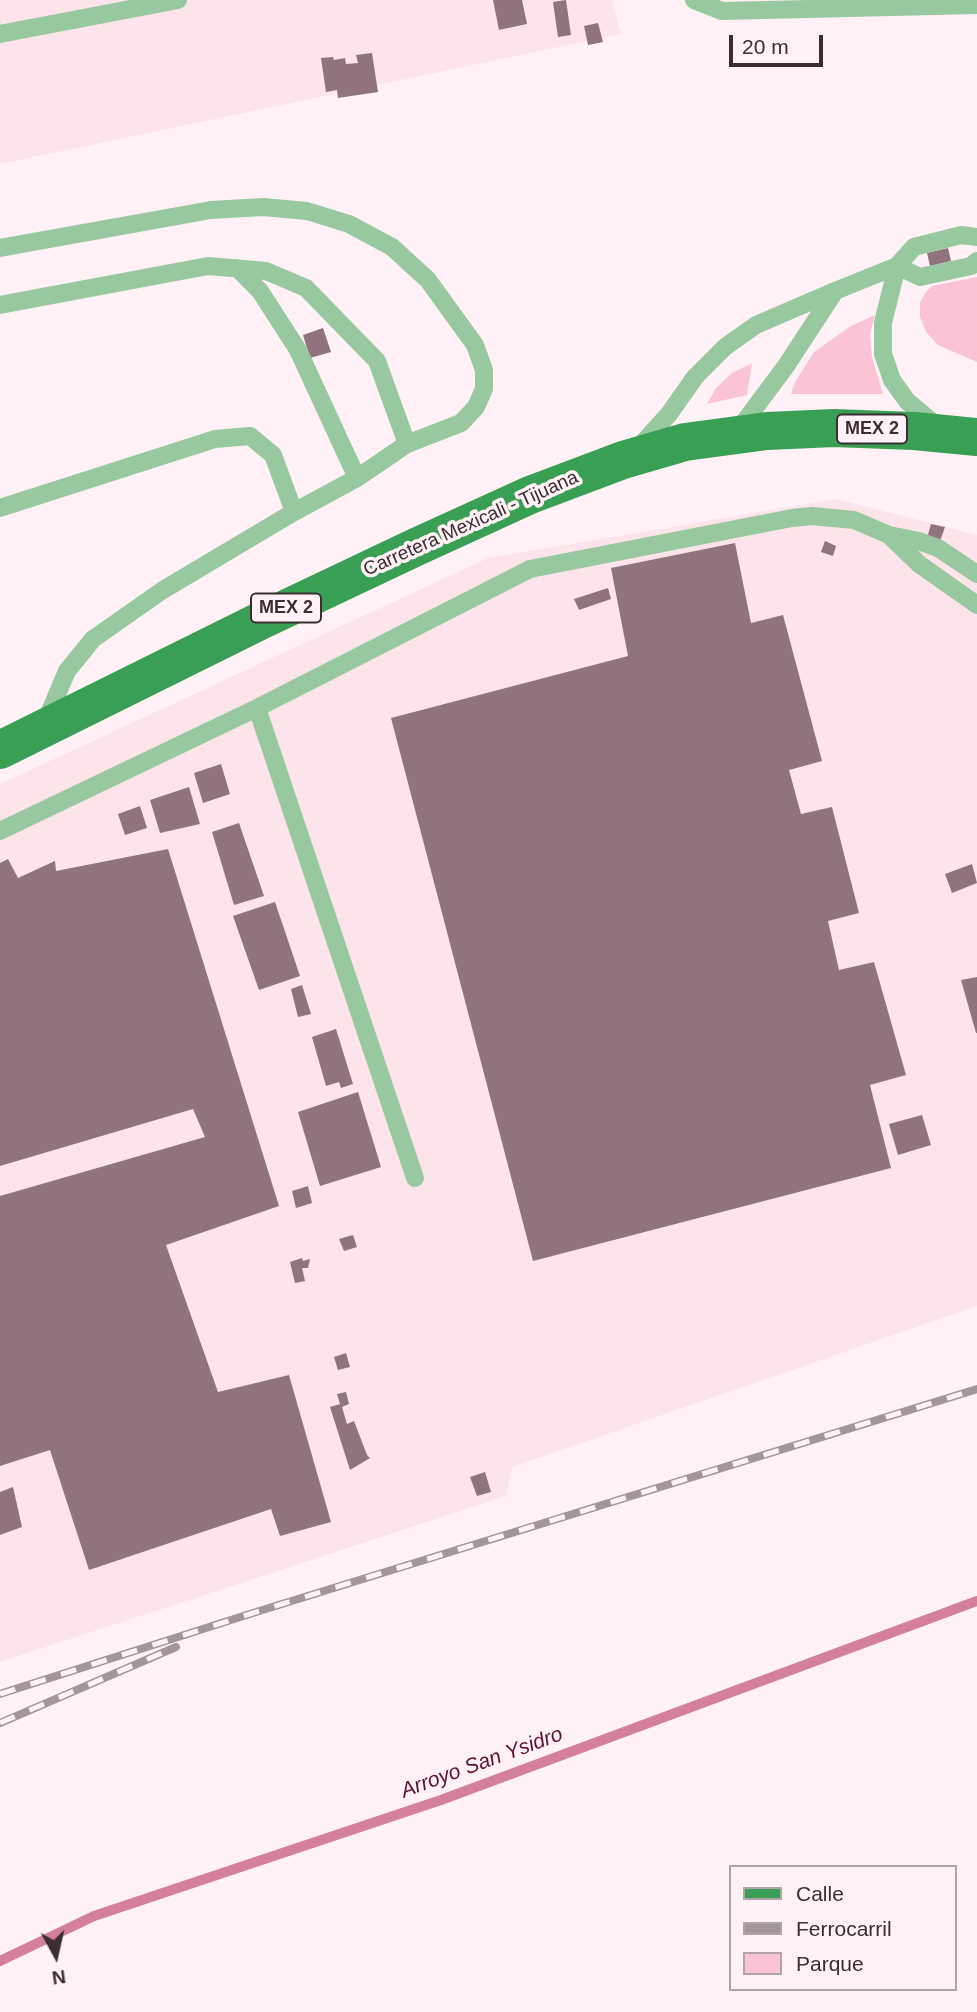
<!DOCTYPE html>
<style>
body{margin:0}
#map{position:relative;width:977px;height:2012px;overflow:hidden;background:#fff1f5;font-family:Helvetica,sans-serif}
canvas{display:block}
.legend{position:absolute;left:729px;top:1865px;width:228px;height:126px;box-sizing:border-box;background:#fff1f5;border:2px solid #b1a3a7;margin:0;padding:9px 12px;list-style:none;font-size:21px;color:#3b2e32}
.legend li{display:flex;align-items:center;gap:14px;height:35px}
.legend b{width:35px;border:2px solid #b1a3a7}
.north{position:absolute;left:21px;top:1921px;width:70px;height:70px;-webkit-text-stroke:5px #fff1f5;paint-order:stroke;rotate:172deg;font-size:19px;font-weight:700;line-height:28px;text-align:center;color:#3b2e32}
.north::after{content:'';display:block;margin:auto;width:24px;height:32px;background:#3b2e32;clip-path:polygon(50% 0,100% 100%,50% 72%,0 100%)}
.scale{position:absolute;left:729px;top:35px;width:94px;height:32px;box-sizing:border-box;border:4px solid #3b2e32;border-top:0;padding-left:9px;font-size:21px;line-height:24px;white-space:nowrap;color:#3b2e32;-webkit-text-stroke:5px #fff1f5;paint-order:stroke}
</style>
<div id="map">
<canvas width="977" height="2012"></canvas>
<ul class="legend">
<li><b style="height:9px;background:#399f54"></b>Calle</li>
<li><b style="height:9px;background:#a39599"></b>Ferrocarril</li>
<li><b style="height:19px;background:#fbc4d5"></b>Parque</li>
</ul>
<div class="north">N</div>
<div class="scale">20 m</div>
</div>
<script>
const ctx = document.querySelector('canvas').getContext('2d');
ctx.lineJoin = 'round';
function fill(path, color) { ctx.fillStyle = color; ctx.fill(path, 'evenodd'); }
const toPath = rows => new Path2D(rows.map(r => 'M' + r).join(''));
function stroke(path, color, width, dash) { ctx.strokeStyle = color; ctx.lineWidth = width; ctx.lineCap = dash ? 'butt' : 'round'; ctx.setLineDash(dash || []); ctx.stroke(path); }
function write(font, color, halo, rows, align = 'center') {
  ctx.font = font + ' Helvetica,sans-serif'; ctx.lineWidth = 7; ctx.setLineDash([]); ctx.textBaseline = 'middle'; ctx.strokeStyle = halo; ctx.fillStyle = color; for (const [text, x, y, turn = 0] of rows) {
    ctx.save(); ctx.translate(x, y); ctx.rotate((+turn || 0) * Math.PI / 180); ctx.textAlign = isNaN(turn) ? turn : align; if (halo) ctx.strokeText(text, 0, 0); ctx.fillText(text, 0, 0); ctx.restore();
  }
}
fill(toPath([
 [0,0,612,0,621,34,0,164],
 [836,499,977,535,977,1306,512,1467,506,1496,0,1662,0,784,488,558]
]), '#fde4eb');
fill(toPath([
 [977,277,977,362,938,345,926,332,920,317,920,303,925,293,932,286],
 [875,315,870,334,872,357,883,394,791,394,795,382,814,352,851,326],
 [752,363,747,395,707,404,716,388,732,373]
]), '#fbc4d5');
stroke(toPath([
 [0,1961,94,1916,441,1800,977,1601]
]), '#d47f9c', 10);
fill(toPath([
 [493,0,522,0,527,24,499,30],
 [566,0,571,35,558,37,553,2],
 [598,23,603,42,588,45,584,26],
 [372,53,378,92,338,98,337,90,326,92,321,58,333,57,334,60,345,58,346,64,358,63,356,55],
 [948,248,951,261,930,266,927,253],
 [323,328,331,352,310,358,303,335],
 [931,524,945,527,940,541,927,538],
 [825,541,836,546,833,556,821,552],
 [735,543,751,623,783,615,822,761,789,770,801,814,832,807,859,913,828,921,839,970,874,962,906,1075,870,1085,891,1168,533,1261,391,718,628,656,611,568],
 [608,588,611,599,579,610,574,599],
 [221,764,230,794,203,803,194,773],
 [189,787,200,824,160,833,150,800],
 [140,806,147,828,125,835,118,814],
 [239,823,264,896,234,905,212,832],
 [168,849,279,1206,166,1245,218,1392,289,1375,331,1522,280,1536,271,1509,89,1570,50,1450,0,1466,0,1196,205,1137,193,1109,0,1166,0,863,8,859,18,878,55,861,56,871],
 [972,864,977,883,952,893,945,874],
 [275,902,300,976,259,990,233,916],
 [977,977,977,1033,976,1033,961,980],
 [302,985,311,1014,298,1017,291,989],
 [336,1029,353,1084,341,1088,339,1082,326,1086,312,1037],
 [358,1092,381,1167,320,1186,298,1112],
 [922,1115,931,1145,898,1155,889,1124],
 [308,1186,312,1203,296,1208,292,1191],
 [353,1235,357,1247,344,1251,339,1239],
 [302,1258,303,1261,310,1259,308,1268,302,1268,305,1281,295,1283,290,1262],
 [346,1353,350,1367,338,1370,334,1357],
 [346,1392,349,1404,342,1407,347,1424,354,1421,367,1455,370,1458,350,1470,330,1407,340,1404,337,1394],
 [485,1472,491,1492,477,1496,470,1477],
 [13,1487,22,1527,0,1535,0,1492]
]), '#90737c');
stroke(toPath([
 [694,0,722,11,977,5],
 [0,34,178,0],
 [0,248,211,210,263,207,307,211,349,224,392,247,428,280,475,345,484,370,484,389,476,407,461,423,407,444,357,478,294,512,163,590,93,639,67,671,45,723],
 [897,266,883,323,883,354,892,380,907,401,937,426],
 [897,266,920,277,971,266,977,261],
 [237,268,260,291,298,350,357,478],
 [0,305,208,266,266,271,306,288,377,361,407,444],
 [736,433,786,366,835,291,897,266,914,247,961,235,977,237],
 [639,447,669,414,695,377,725,347,756,325,835,291],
 [0,508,215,439,250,436,273,455,294,512],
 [889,535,919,564,977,605],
 [257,708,415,1178],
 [0,831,257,708,530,569,792,518,812,516,854,520,889,535,919,541,938,548,977,574]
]), '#98c89f', 18);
stroke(toPath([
 [0,750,260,621,416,547,530,495,623,460,685,442,767,431,834,428,914,431,977,437]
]), '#399f54', 38);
const rail = toPath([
 [0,1694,256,1612,977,1389],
 [0,1723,176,1647]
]);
stroke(rail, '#a39599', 8);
stroke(rail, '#fff1f5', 5, [16]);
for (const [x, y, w] of [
 [872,429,70],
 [286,608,70]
]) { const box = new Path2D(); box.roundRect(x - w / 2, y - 14.5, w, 29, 5); ctx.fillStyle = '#fff1f5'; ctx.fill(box); stroke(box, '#3b2e32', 2); }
write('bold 18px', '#3b2e32', null, [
 ["MEX 2",872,429],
 ["MEX 2",286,608]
]);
write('19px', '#3b2e32', '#fff1f5', [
 ["Carretera Mexicali - Tijuana",471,524,-24]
]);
write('italic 21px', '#5e1234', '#fff1f5', [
 ["Arroyo San Ysidro",482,1763,-20]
]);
</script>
